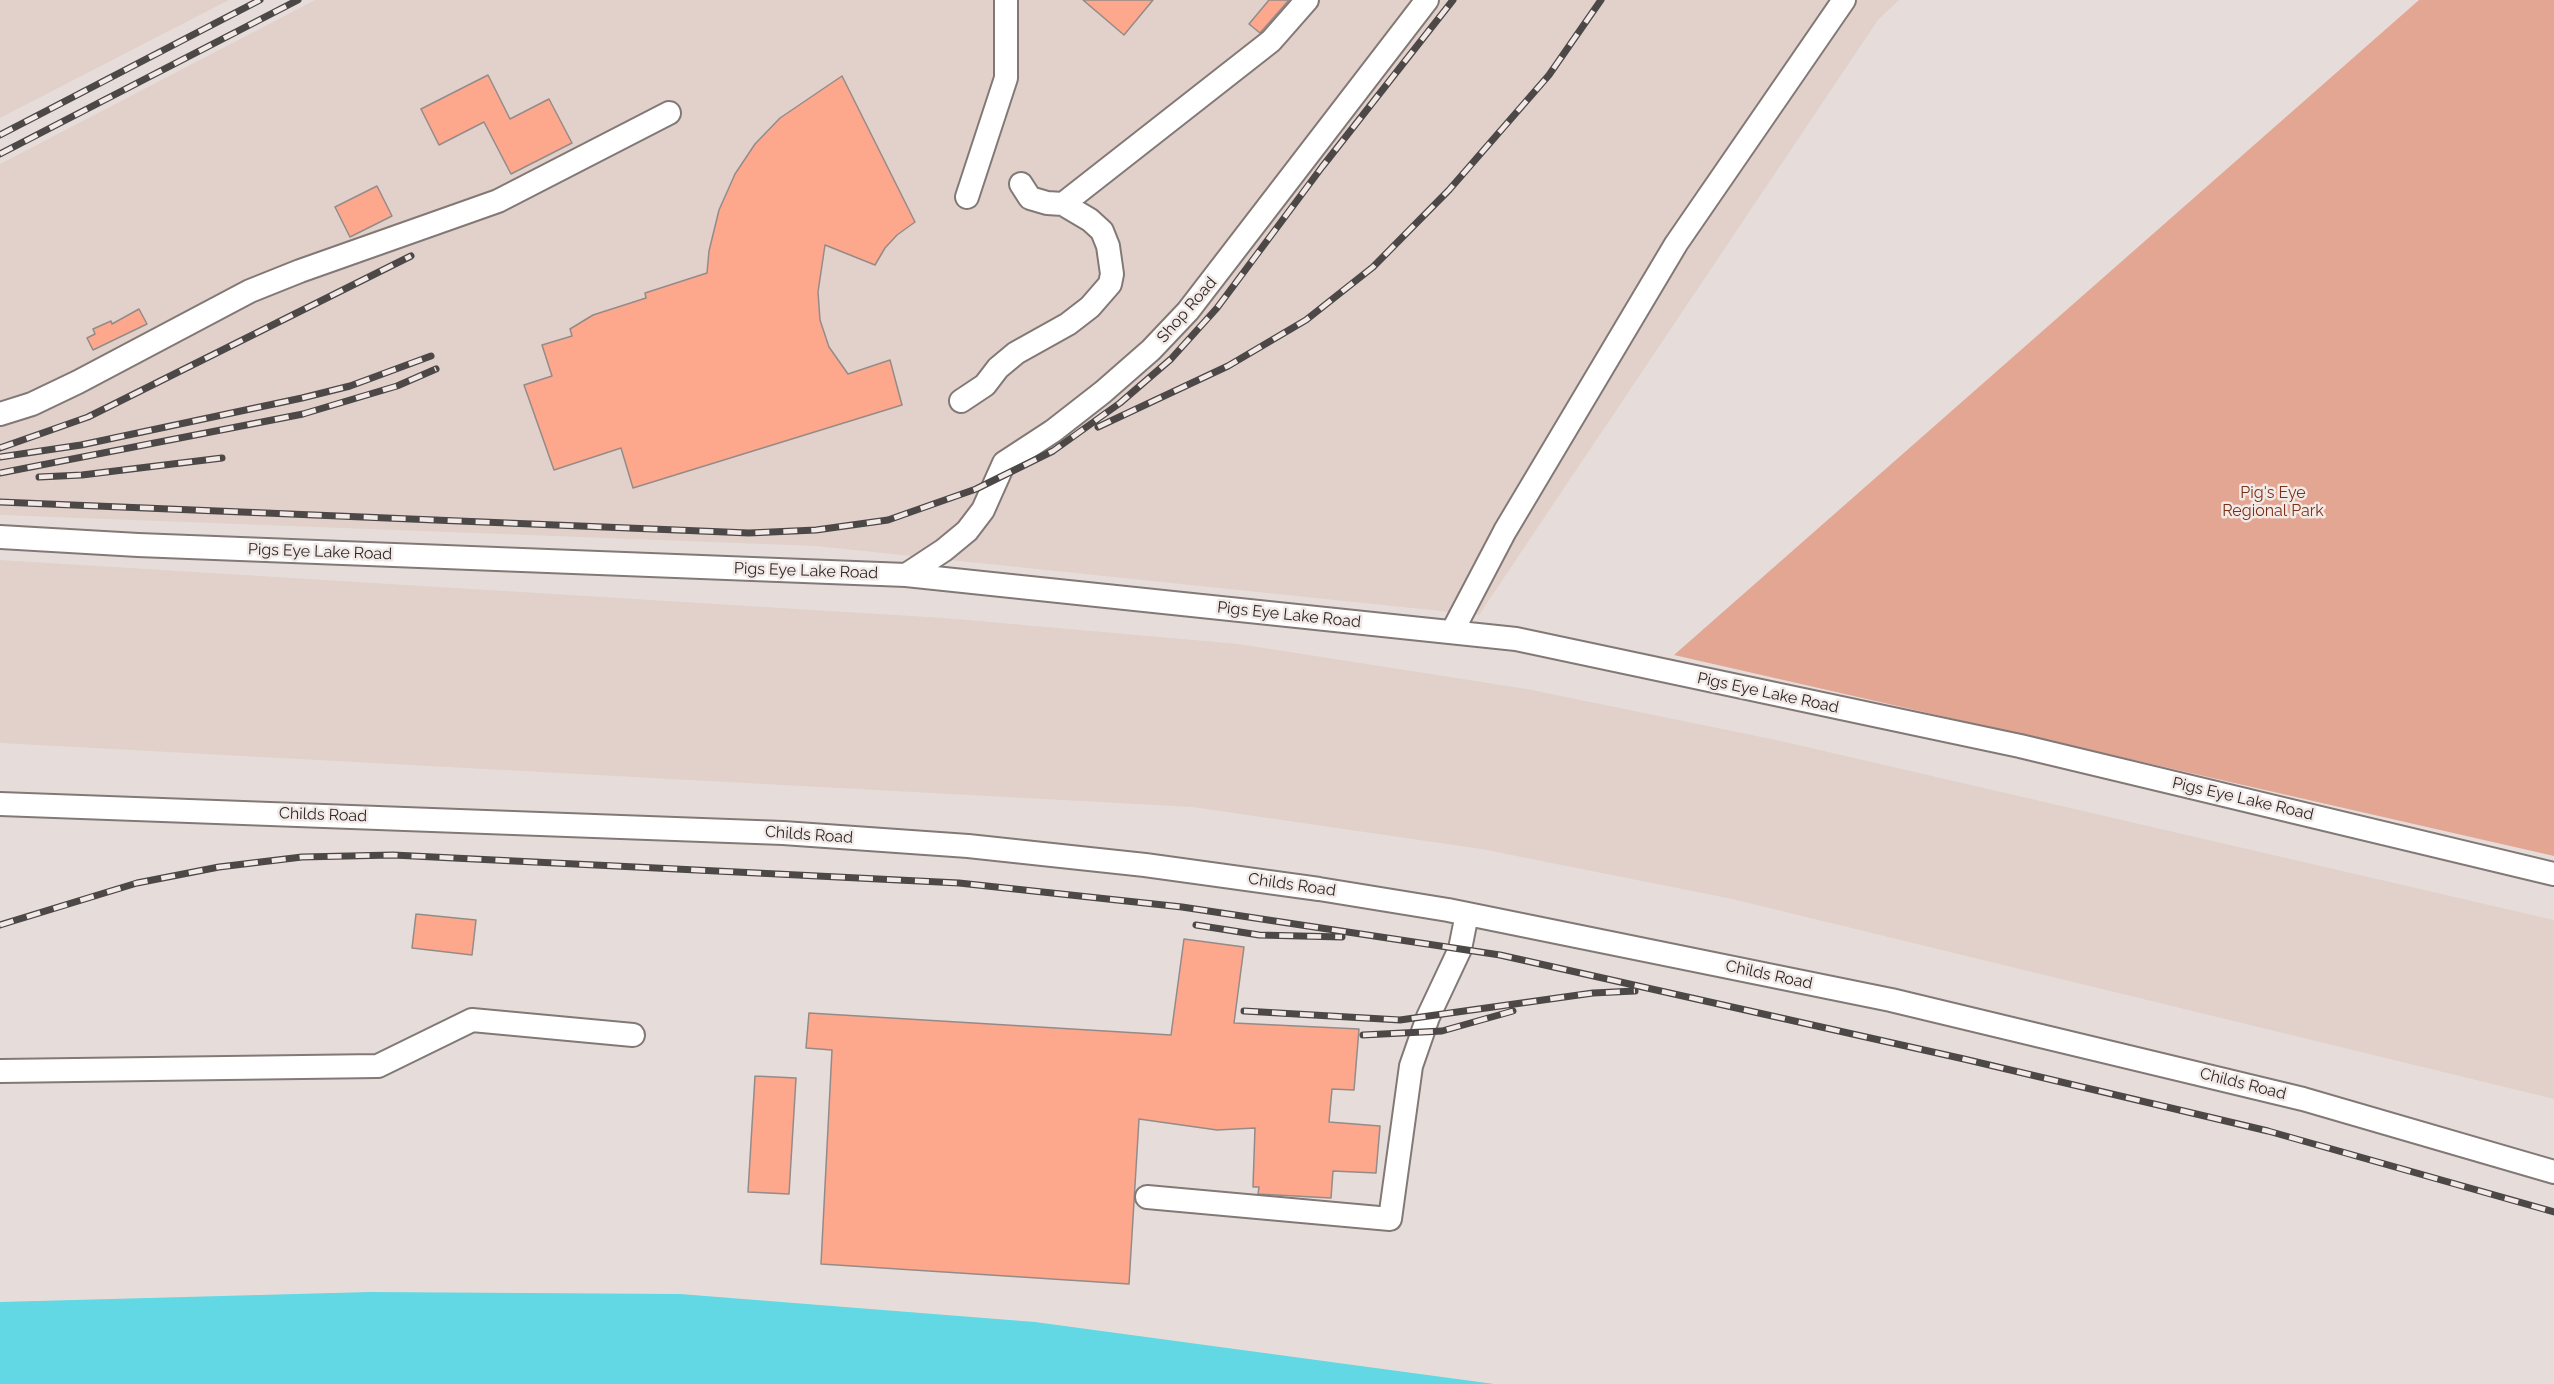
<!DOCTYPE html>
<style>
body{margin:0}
canvas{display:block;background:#e6ddda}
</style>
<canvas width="2554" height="1384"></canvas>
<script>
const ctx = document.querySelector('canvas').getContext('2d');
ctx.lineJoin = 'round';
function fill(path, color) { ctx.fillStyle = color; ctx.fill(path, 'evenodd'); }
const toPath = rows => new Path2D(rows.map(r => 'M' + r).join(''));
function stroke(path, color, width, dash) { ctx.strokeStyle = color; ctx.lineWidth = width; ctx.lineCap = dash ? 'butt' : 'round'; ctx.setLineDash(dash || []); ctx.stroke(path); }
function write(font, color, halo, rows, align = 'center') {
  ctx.font = font + ' Raleway,sans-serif'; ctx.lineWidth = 5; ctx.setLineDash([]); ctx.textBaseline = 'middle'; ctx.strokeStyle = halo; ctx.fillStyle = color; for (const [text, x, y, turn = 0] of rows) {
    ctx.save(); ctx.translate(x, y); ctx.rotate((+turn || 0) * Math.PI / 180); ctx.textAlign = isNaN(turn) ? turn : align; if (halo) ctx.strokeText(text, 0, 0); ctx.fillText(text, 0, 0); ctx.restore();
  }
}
fill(toPath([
 [0,0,229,0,0,118],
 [315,0,1899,0,1878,20,1479,615,815,546,0,515,0,164],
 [0,560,945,618,1239,644,1527,689,1781,741,2554,920,2554,1099,1732,899,1481,849,1192,807,0,743]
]), '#e2d1cb');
fill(toPath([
 [2419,0,2554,0,2554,856,1674,655]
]), '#e2a693');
fill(toPath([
 [370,1292,680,1294,1035,1322,1494,1384,0,1384,0,1302]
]), '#61d8e3');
const building = toPath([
 [1083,0,1153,0,1124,35,1083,0],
 [1269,0,1289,0,1260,33,1249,24,1269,0],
 [488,75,510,119,549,99,572,143,511,174,484,122,439,145,421,109,488,75],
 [842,76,915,222,897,235,885,248,875,265,825,245,818,292,820,320,829,347,848,374,890,360,902,405,633,488,621,448,554,470,524,385,552,376,542,345,572,336,570,329,593,315,646,298,645,293,707,273,709,251,719,210,735,174,755,144,780,118,842,76],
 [377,186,392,216,350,237,335,207,377,186],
 [139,309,147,324,93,350,87,338,95,334,93,329,111,321,112,324,139,309],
 [416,914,476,920,472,955,412,948,416,914],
 [1184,939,1244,947,1234,1023,1359,1029,1354,1090,1332,1089,1329,1122,1380,1126,1376,1173,1333,1171,1331,1198,1258,1194,1259,1187,1253,1187,1255,1128,1217,1130,1139,1119,1129,1284,821,1264,832,1050,806,1048,809,1013,1171,1035,1184,939],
 [755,1076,796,1078,789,1194,748,1192,755,1076]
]);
fill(building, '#fda88d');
stroke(building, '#948b89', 1.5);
const minor = toPath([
 [967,197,1006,78,1006,0],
 [1063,204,1271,41,1307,0],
 [961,401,985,385,998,368,1016,353,1068,324,1090,307,1110,284,1112,274,1108,246,1102,231,1090,220,1063,204,1047,203,1030,198,1021,184],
 [0,414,32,404,78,382,250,291,300,271,498,201,669,113],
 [0,537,138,545,906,575,1516,639,2020,746,2554,874],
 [906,575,944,550,967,531,983,510,1004,463,1053,431,1103,392,1151,350,1188,311,1427,0],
 [1452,632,1505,531,1676,244,1844,0],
 [0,804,783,833,968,846,1145,865,1319,889,1448,910,1891,1000,2303,1099,2554,1172],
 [0,1071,378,1066,472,1020,633,1035],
 [1147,1197,1390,1219,1411,1066,1428,1017,1460,949,1467,914]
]);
stroke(minor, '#827976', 26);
stroke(minor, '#fff', 22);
const rail = toPath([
 [0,135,260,0],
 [0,154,298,0],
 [1098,427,1228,366,1306,320,1373,267,1449,190,1549,75,1601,0],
 [0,448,88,417,411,256],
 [0,457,81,445,302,398,350,386,431,356],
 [0,473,303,414,397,386,436,369],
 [39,477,82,475,222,458],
 [0,502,749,533,816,530,888,520,976,489,1053,451,1120,403,1171,359,1217,308,1322,167,1453,0],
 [0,925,137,883,219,867,302,857,393,855,959,883,1182,907,1500,955,1964,1059,2268,1131,2554,1212],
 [1196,925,1259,935,1342,937],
 [1244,1011,1400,1020,1593,993,1635,991],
 [1363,1035,1442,1031,1513,1011]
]);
stroke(rail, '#4c4847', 7);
stroke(rail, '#f3eae7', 4.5, [14]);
write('16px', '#2c2928', '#f3eae7', [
 ["Shop Road",1187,310,-49],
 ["Pigs Eye Lake Road",320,552,2],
 ["Pigs Eye Lake Road",806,571,2],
 ["Pigs Eye Lake Road",1289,615,6],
 ["Pigs Eye Lake Road",1768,693,12],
 ["Pigs Eye Lake Road",2243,799,13],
 ["Childs Road",323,815,2],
 ["Childs Road",809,835,4],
 ["Childs Road",1292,885,8],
 ["Childs Road",1769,975,12],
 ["Childs Road",2243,1084,14]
]);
write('16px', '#7b3118', '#f3eae7', [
 ["Pig's Eye",2273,493],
 ["Regional Park",2273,511]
]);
</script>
